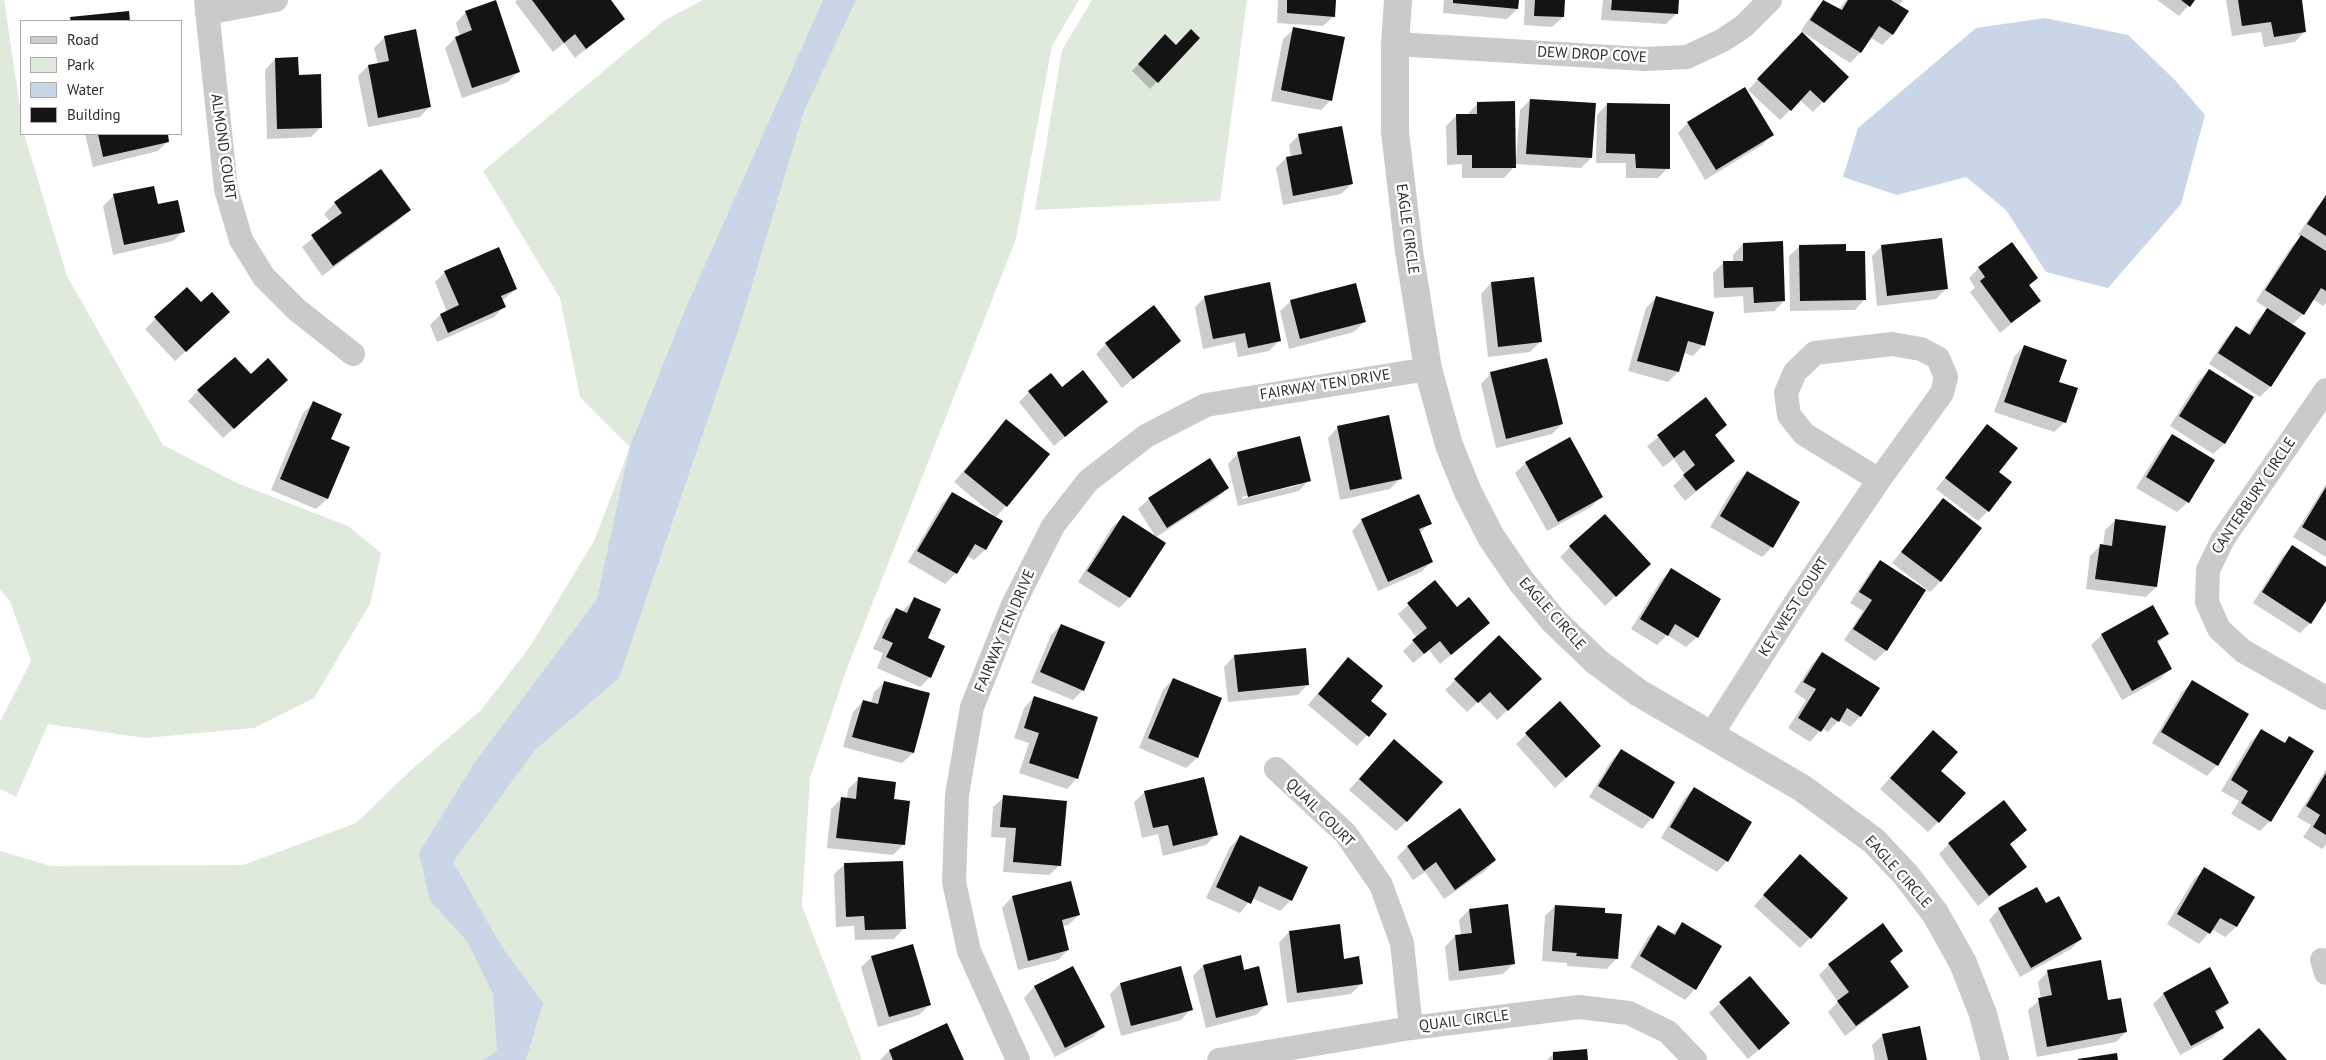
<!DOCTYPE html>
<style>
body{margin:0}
#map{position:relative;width:2326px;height:1060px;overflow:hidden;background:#fff;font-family:"PT Sans",sans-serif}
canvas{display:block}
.legend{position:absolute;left:20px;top:20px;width:162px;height:115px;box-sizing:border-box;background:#fff;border:1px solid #ababab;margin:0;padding:6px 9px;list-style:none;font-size:15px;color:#2d2d2d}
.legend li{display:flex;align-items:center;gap:10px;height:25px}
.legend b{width:25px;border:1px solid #ababab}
</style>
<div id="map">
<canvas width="2326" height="1060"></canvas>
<ul class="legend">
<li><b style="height:6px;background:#cacaca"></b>Road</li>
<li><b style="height:14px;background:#e0eadc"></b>Park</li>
<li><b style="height:14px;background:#c9d6e8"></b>Water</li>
<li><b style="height:14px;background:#141414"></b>Building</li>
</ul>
</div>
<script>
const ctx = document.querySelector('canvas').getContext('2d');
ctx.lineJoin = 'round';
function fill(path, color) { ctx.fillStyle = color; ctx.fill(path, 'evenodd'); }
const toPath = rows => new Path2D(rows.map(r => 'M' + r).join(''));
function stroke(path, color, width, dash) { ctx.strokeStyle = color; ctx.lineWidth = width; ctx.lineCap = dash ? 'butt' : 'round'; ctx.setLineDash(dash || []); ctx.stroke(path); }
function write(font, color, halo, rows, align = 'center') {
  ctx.font = font + ' "PT Sans",sans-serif'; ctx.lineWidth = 5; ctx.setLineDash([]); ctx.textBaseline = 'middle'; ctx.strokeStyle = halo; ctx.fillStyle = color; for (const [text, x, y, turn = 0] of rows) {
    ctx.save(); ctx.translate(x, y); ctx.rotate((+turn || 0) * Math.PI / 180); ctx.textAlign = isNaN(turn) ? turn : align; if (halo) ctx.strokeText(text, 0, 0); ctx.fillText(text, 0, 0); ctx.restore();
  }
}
fill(toPath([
 [0,0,4,0,21,114,21,134,24,134,67,276,163,445,237,483,348,526,381,553,370,604,314,698,254,728,145,738,48,724,16,797,0,789,0,722,31,661,10,601,0,590],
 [703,0,1079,0,1052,46,1016,239,847,668,810,778,802,906,862,1060,0,1060,0,851,51,866,243,865,356,823,410,771,481,710,529,648,594,541,630,447,580,397,560,298,483,171,665,20],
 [1092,0,1247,0,1220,201,1035,210,1062,50]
]), '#e0eadc');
fill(toPath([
 [823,0,856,0,804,111,740,325,619,678,535,750,453,862,502,947,543,1003,526,1060,483,1060,497,1051,493,994,467,941,430,901,419,853,475,762,597,599,630,446,688,303],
 [2045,18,2128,35,2174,79,2205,115,2181,204,2108,288,2046,272,2006,210,1966,177,1897,195,1843,177,1858,128,1976,28]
]), '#c9d6e8');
fill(toPath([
 [517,0,609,0,624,19,575,58,564,43,553,52,515,2],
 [1278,0,1335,0,1334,16,1323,26,1277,23],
 [1444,0,1518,0,1517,9,1507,19,1443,13],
 [1525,0,1587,0,1564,0,1563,17,1552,27,1524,25],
 [1603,0,1677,0,1677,13,1666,24,1601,20],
 [1824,0,1839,10,1846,0,1903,0,1898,6,1907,12,1892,35,1882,45,1870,37,1860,53,1850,63,1801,31,1814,11],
 [2157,0,2193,0,2179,16],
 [2226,0,2300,0,2305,31,2295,42,2264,47,2261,32,2232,36],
 [128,12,128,21,67,21,71,18],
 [466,12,519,71,508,82,462,98,445,48,455,38,460,36,456,23],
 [1294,29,1331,100,1321,110,1271,101,1283,39],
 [385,37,430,106,420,117,368,127,358,76,368,66,378,64,374,48],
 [1199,38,1150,89,1132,71,1159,43,1176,46],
 [1791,44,1847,77,1813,112,1800,100,1780,120,1748,90],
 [275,59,298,76,321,127,311,137,267,139,265,70],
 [1530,100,1591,158,1581,168,1514,164,1514,167,1504,178,1462,178,1462,164,1447,165,1446,126,1457,115,1467,115,1478,103,1516,158,1520,110],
 [1607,104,1668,168,1658,178,1626,178,1626,163,1596,163,1597,115],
 [1688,123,1772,135,1762,145,1705,180,1678,133],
 [85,134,166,134,168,141,158,151,93,167],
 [1299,135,1352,184,1341,194,1283,205,1276,168,1286,158,1291,157,1289,145],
 [381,170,409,210,399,220,322,276,302,247,331,223,324,214,335,203],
 [114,196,184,231,173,241,113,255,103,206],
 [2326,197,2326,303,2323,306,2313,299,2303,314,2292,325,2305,334,2270,387,2260,397,2209,364,2226,338,2236,327,2248,335,2257,320,2268,309,2256,301,2291,247,2301,237,2298,235,2316,208],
 [1743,244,1784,301,1774,311,1744,313,1743,296,1714,298,1713,273,1723,263,1733,262,1733,255],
 [2012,244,2037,278,2028,287,2039,301,2000,333,1970,292,1975,288,1969,278,1979,268],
 [1800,246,1845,253,1865,299,1855,310,1790,311,1789,256],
 [1882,246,1947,288,1936,299,1877,306,1872,256],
 [445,272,516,289,502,301,504,307,494,317,437,342,430,325,440,315,447,312,435,282],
 [1533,278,1540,342,1530,352,1488,357,1481,294,1491,283],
 [187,289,218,322,175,361,145,329],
 [1205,297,1280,340,1269,351,1238,357,1235,342,1203,349,1195,307],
 [1657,297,1703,345,1693,356,1684,353,1678,372,1668,382,1628,371,1646,308],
 [1291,301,1364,322,1354,332,1289,349,1280,311],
 [1179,341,1122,388,1096,354,1106,344],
 [2024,346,2058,382,2065,422,2054,432,1994,412,2014,357],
 [2209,370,2253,397,2224,444,2213,454,2170,426,2199,380],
 [1491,373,1562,424,1552,434,1496,448,1481,384],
 [250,376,276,390,223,438,188,401,198,391],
 [1062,389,1106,402,1054,446,1019,402,1029,392],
 [1706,399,1726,425,1714,436,1733,461,1685,501,1673,486,1685,475,1674,459,1663,467,1647,446],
 [314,403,330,439,349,447,327,499,316,509,271,490,303,413],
 [1006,420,1006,506,996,517,954,482],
 [1987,426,1997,472,1988,511,1978,521,1936,489],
 [1338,427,1400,479,1390,489,1340,500,1328,438],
 [2172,435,2188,502,2177,512,2136,488,2162,446],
 [1238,453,1309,480,1299,491,1238,506,1228,464],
 [1299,482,1299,485,1242,499,1242,497],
 [1526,463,1601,497,1591,507,1547,531,1515,473],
 [1747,472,1772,547,1762,557,1710,527,1737,482],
 [2326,484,2326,557,2293,537],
 [1228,488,1217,498,1156,537,1138,509,1149,499],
 [952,493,1001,522,985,550,974,560,966,555,956,573,945,584,908,562,942,504],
 [1943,499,1981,528,1940,582,1930,592,1892,563],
 [1123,517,1164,543,1129,598,1119,608,1078,582,1112,527],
 [1362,520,1430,523,1419,534,1431,562,1421,572,1378,591,1352,531],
 [2116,520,2156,587,2146,597,2086,589,2090,556,2100,546,2103,546,2105,530],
 [1570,547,1639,574,1605,606,1560,557],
 [2292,547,2326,568,2326,598,2310,623,2300,633,2253,603,2282,557],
 [1880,561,1924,590,1886,650,1875,661,1844,640,1863,611,1850,603,1870,572],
 [1671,570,1697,637,1686,647,1667,635,1657,645,1631,629,1661,580],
 [1435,582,1457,609,1489,623,1440,664,1429,650,1413,663,1403,651,1417,638,1398,614],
 [914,599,926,638,930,677,920,687,877,668,883,653,873,649,886,620,896,609,902,612],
 [1061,625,1083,690,1073,700,1031,683,1051,635],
 [2168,634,2157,644,2170,669,2160,679,2122,700,2091,645,2102,635],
 [1499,637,1540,679,1497,720,1479,701,1467,712,1445,690],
 [1822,653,1860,717,1850,727,1839,720,1828,732,1822,728,1810,742,1788,728,1806,700,1794,692,1812,664],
 [1234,656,1308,684,1298,695,1228,702,1224,667],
 [1338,669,1386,715,1357,746,1308,705],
 [1173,679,1221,699,1197,758,1186,768,1139,748,1163,690],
 [885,682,928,694,913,753,902,763,843,747,853,712,863,701,871,703,874,692],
 [2193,682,2217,765,2207,776,2152,743,2182,692],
 [1034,697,1077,778,1067,789,1019,773,1029,743,1014,738,1024,708],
 [1560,703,1589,756,1555,788,1516,744],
 [2262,730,2284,744,2290,738,2270,821,2260,831,2231,814,2239,801,2221,791,2251,741],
 [1923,742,1940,771,1938,822,1928,832,1880,789],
 [1384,751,1407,821,1396,831,1349,790],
 [1621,751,1652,818,1642,829,1589,797,1611,761],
 [2326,769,2326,845,2322,849,2303,837,2311,825,2297,817],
 [859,779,893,800,903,845,893,855,827,848,831,809,842,798,847,799,848,789],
 [1694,788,1727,861,1717,872,1661,838,1684,799],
 [1145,792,1216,835,1206,845,1163,856,1158,834,1142,838,1134,802],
 [1004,797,1060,865,1049,875,1003,872,1006,838,991,837,993,807],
 [1459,810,1495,860,1485,871,1444,899,1425,872,1413,880,1397,857,1407,847],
 [2025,830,2009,845,2026,867,1978,906,1939,854,1949,844],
 [1240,837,1306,867,1291,900,1280,911,1252,898,1240,913,1206,898,1230,847],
 [845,864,904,928,894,939,855,940,854,926,836,927,834,874],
 [1790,866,1810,938,1800,948,1754,906],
 [2205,869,2253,898,2236,927,2225,937,2212,929,2199,944,2167,924,2194,879],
 [1071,883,1079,915,1068,925,1062,926,1068,950,1058,960,1018,970,1002,908,1012,897],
 [2046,905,2081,939,2071,949,2020,977,1989,920,1999,909],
 [1555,906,1604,914,1617,958,1607,969,1567,966,1567,963,1542,961,1545,916],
 [1469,910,1513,964,1503,974,1449,981,1445,947,1455,936,1461,936,1459,920],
 [1683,924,1695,989,1685,1000,1630,967,1648,937,1658,927,1672,934],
 [1883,925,1902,951,1889,963,1908,987,1897,997,1845,1036,1828,1012,1838,1002,1819,975,1829,965],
 [1289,932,1343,960,1361,984,1351,994,1287,1003,1279,943],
 [872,957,929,1005,919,1015,878,1027,861,967],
 [1203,966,1243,971,1267,1004,1256,1015,1206,1028,1193,976],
 [1073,967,1103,1027,1093,1037,1055,1057,1024,998,1034,987],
 [2048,971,2107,1002,2126,1032,2116,1042,2037,1057,2028,1010,2041,999,2038,982],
 [1750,978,1778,1034,1748,1059,1709,1013],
 [1120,984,1191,1009,1181,1020,1121,1036,1110,994],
 [2163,994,2228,1003,2215,1015,2222,1028,2212,1038,2180,1055,2153,1004],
 [947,1024,963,1060,880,1060,889,1051],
 [1883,1035,1926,1060,1875,1060,1872,1045],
 [1553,1054,1586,1060,1547,1060]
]), '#0003');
fill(toPath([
 [496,0,520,72,472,88,455,37,472,30,465,11],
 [532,0,611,0,625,19,586,49,575,34,564,43],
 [1287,0,1336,0,1335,17,1287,13],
 [1453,0,1519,0,1518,9,1453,3],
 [1535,0,1565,0,1564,17,1534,16],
 [1612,0,1679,0,1678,14,1611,10],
 [1823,0,1842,10,1848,0,1891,0,1909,11,1893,35,1879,26,1861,53,1810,20],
 [2181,0,2195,0,2190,7],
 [2238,0,2302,0,2306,32,2274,37,2271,22,2242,26],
 [129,11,130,21,71,21,70,17],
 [1293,27,1345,37,1332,101,1281,90],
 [416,29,431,107,378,118,368,65,389,61,384,36],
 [1191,29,1200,38,1158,83,1138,64,1165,34,1176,45],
 [1802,32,1849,77,1824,103,1810,90,1791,111,1757,79],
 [298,57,299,75,321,74,322,128,277,129,275,58],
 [1745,87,1774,135,1716,170,1687,122],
 [1530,99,1596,103,1592,158,1526,154],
 [1515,101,1516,168,1472,168,1472,155,1457,155,1456,114,1477,114,1477,102],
 [1607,103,1670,104,1670,169,1636,168,1635,154,1606,153],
 [1342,126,1353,184,1293,196,1286,157,1302,154,1298,134],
 [98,134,168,134,169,142,103,157],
 [381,169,411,210,333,266,311,235,342,213,334,202],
 [154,186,158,204,178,200,185,232,124,245,113,194],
 [2326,195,2326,236,2307,224],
 [2301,235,2326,251,2326,291,2321,288,2304,315,2265,290],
 [1942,238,1948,289,1887,296,1881,245],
 [1783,241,1785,301,1754,303,1753,287,1724,288,1723,261,1743,261,1743,243],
 [2012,242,2038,278,2029,285,2041,301,2011,323,1980,281,1985,277,1978,267],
 [1846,244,1846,251,1865,251,1866,300,1800,301,1799,245],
 [499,247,517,289,501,296,506,307,448,333,440,314,459,305,444,271],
 [1534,277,1542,342,1498,347,1491,282],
 [1270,282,1281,341,1248,348,1245,333,1213,339,1204,296],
 [1356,283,1366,322,1300,339,1290,300],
 [187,287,201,302,212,292,230,312,186,352,154,317],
 [1656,296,1714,312,1705,346,1688,341,1679,372,1637,361],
 [1154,305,1181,341,1133,379,1105,343],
 [2267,308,2306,333,2271,387,2218,353,2236,326,2250,335],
 [2024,345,2067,360,2059,382,2078,388,2066,423,2004,402],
 [235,357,251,374,268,358,288,380,234,429,197,390],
 [1547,358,1563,424,1506,439,1490,372],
 [2209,369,2254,397,2225,444,2179,416],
 [1083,370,1108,402,1065,437,1028,391,1051,373,1062,387],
 [1706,397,1727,425,1715,435,1735,461,1696,491,1683,475,1695,465,1684,450,1674,458,1657,435],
 [313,401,342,414,331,439,350,447,328,499,280,479],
 [1389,415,1402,479,1350,490,1337,426],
 [1006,419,1050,454,1007,507,964,472],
 [1987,424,2018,448,1999,472,2012,482,1989,512,1945,478],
 [2172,434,2215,460,2189,503,2146,477],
 [1300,436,1311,481,1248,497,1237,452],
 [1570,437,1603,497,1558,522,1525,462],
 [1210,458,1229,488,1167,528,1148,498],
 [1747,471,1800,502,1773,548,1720,516],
 [2326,487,2326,541,2302,527],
 [952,492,1003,521,986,550,975,544,957,574,917,551],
 [1419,494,1432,524,1419,529,1433,562,1388,582,1361,519],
 [1943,498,1982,528,1941,582,1901,552],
 [1605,514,1651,564,1616,597,1569,546],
 [1123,515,1166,543,1130,598,1087,571],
 [2115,519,2166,526,2157,587,2095,579,2100,544,2112,546],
 [2292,545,2326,567,2326,601,2311,624,2262,592],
 [1880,560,1926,590,1887,651,1853,629,1872,600,1859,592],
 [1671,568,1721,599,1698,638,1675,624,1668,636,1640,619],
 [1435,580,1457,607,1469,597,1490,623,1451,655,1440,641,1424,654,1412,640,1427,628,1407,603],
 [914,597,941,609,928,638,945,646,931,678,886,657,893,643,882,638,896,608,907,613],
 [2153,605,2169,634,2157,641,2172,669,2132,691,2101,634],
 [1061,624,1105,642,1084,691,1040,672],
 [1499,635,1542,679,1508,711,1490,692,1478,703,1454,679],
 [1306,648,1309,685,1238,692,1234,655],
 [1822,652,1880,688,1861,717,1847,708,1839,722,1831,717,1821,732,1798,718,1816,689,1803,682],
 [1348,657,1383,686,1371,701,1387,714,1369,737,1318,694],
 [1173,678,1222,698,1198,758,1148,738],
 [2192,680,2249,714,2218,766,2161,732],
 [884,681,930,693,914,753,852,737,863,700,878,704],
 [1034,696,1098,717,1078,779,1029,763,1039,733,1024,728],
 [1560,701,1601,746,1566,778,1525,733],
 [2261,729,2285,743,2289,736,2314,751,2271,822,2241,803,2248,791,2231,780],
 [1933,730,1958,752,1941,771,1966,793,1939,823,1890,778],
 [1394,739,1443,782,1407,822,1359,779],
 [1621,749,1675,782,1653,819,1598,786],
 [2326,773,2326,835,2313,827,2320,815,2306,806],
 [858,777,896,782,894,799,910,801,905,845,836,838,841,797,856,799],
 [1204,777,1218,835,1173,846,1168,825,1153,828,1144,791],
 [1694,787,1752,822,1728,862,1670,827],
 [1003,795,1067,801,1061,866,1013,862,1016,828,1000,827],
 [2004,800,2027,830,2010,844,2027,867,1989,896,1948,843],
 [1460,808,1496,860,1455,890,1436,862,1424,871,1407,846],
 [1240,835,1308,867,1292,901,1259,886,1251,904,1216,887],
 [1800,854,1848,898,1811,939,1763,895],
 [903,861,906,929,865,930,864,916,846,917,844,863],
 [2204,867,2255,897,2237,927,2220,918,2210,934,2177,914],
 [1071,881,1080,915,1062,920,1069,950,1028,961,1012,896],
 [2037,887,2046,903,2059,896,2082,939,2031,968,1998,908],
 [1508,904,1515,964,1459,971,1455,935,1472,933,1469,909],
 [1555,905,1605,908,1605,913,1622,914,1618,959,1576,956,1577,953,1552,951],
 [1682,922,1722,946,1696,990,1640,956,1658,925,1675,935],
 [1883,923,1903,951,1890,961,1909,987,1856,1026,1837,1001,1849,992,1828,964],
 [1340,924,1344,959,1359,956,1363,984,1297,993,1289,931],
 [913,944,931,1005,889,1017,871,956],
 [1241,955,1244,970,1259,966,1268,1005,1216,1018,1203,965],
 [2101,960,2108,1000,2121,998,2127,1032,2047,1047,2038,998,2052,995,2047,970],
 [1073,966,1105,1027,1065,1048,1034,986],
 [1181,966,1193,1010,1131,1026,1120,983],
 [2210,967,2229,1003,2215,1011,2224,1028,2191,1046,2163,993],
 [1750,976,1790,1023,1759,1050,1719,1002],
 [947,1023,964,1060,893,1060,889,1050],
 [1920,1026,1927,1060,1888,1060,1882,1034],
 [2259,1028,2287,1060,2222,1060],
 [1587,1049,1588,1060,1553,1060,1553,1052],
 [2117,1053,2118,1060,2078,1060,2078,1059]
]), '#141414');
stroke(toPath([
 [206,0,226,189,241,240,264,277,297,310,353,354],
 [207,13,276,0],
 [1395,44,1644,59,1687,57,1723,40,1744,26,1770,0],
 [2326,390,2223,539,2208,570,2207,602,2219,629,2243,651,2326,698],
 [1711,735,1798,599,1879,480,1942,393,1946,377,1938,358,1921,349,1892,344,1815,353,1795,372,1786,393,1789,415,1804,434,1879,480],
 [1276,769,1346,834,1381,885,1402,943,1411,1028],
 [2322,960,2326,973],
 [1018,1060,969,951,954,882,957,795,972,707,1012,607,1053,526,1088,481,1146,436,1206,405,1428,369],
 [1219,1060,1411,1028,1579,1007,1629,1013,1668,1032,1695,1060]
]), '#cacaca', 24);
stroke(toPath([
 [1398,0,1395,44,1395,132,1409,251,1428,369,1449,445,1468,492,1491,537,1521,581,1553,620,1597,662,1639,693,1802,788,1874,841,1906,875,1935,913,1963,963,1983,1014,1995,1060]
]), '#cacaca', 28);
write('15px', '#2d2d2d', '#fff', [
 ["DEW DROP COVE",1592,55,3],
 ["ALMOND COURT",223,147,82],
 ["EAGLE CIRCLE",1407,229,82],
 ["FAIRWAY TEN DRIVE",1325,385,-9],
 ["CANTERBURY CIRCLE",2254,496,-56],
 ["KEY WEST COURT",1794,607,-57],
 ["EAGLE CIRCLE",1552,614,48],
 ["FAIRWAY TEN DRIVE",1005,631,-67],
 ["QUAIL COURT",1320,813,45],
 ["EAGLE CIRCLE",1898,872,48],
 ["QUAIL CIRCLE",1464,1021,-7]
]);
</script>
